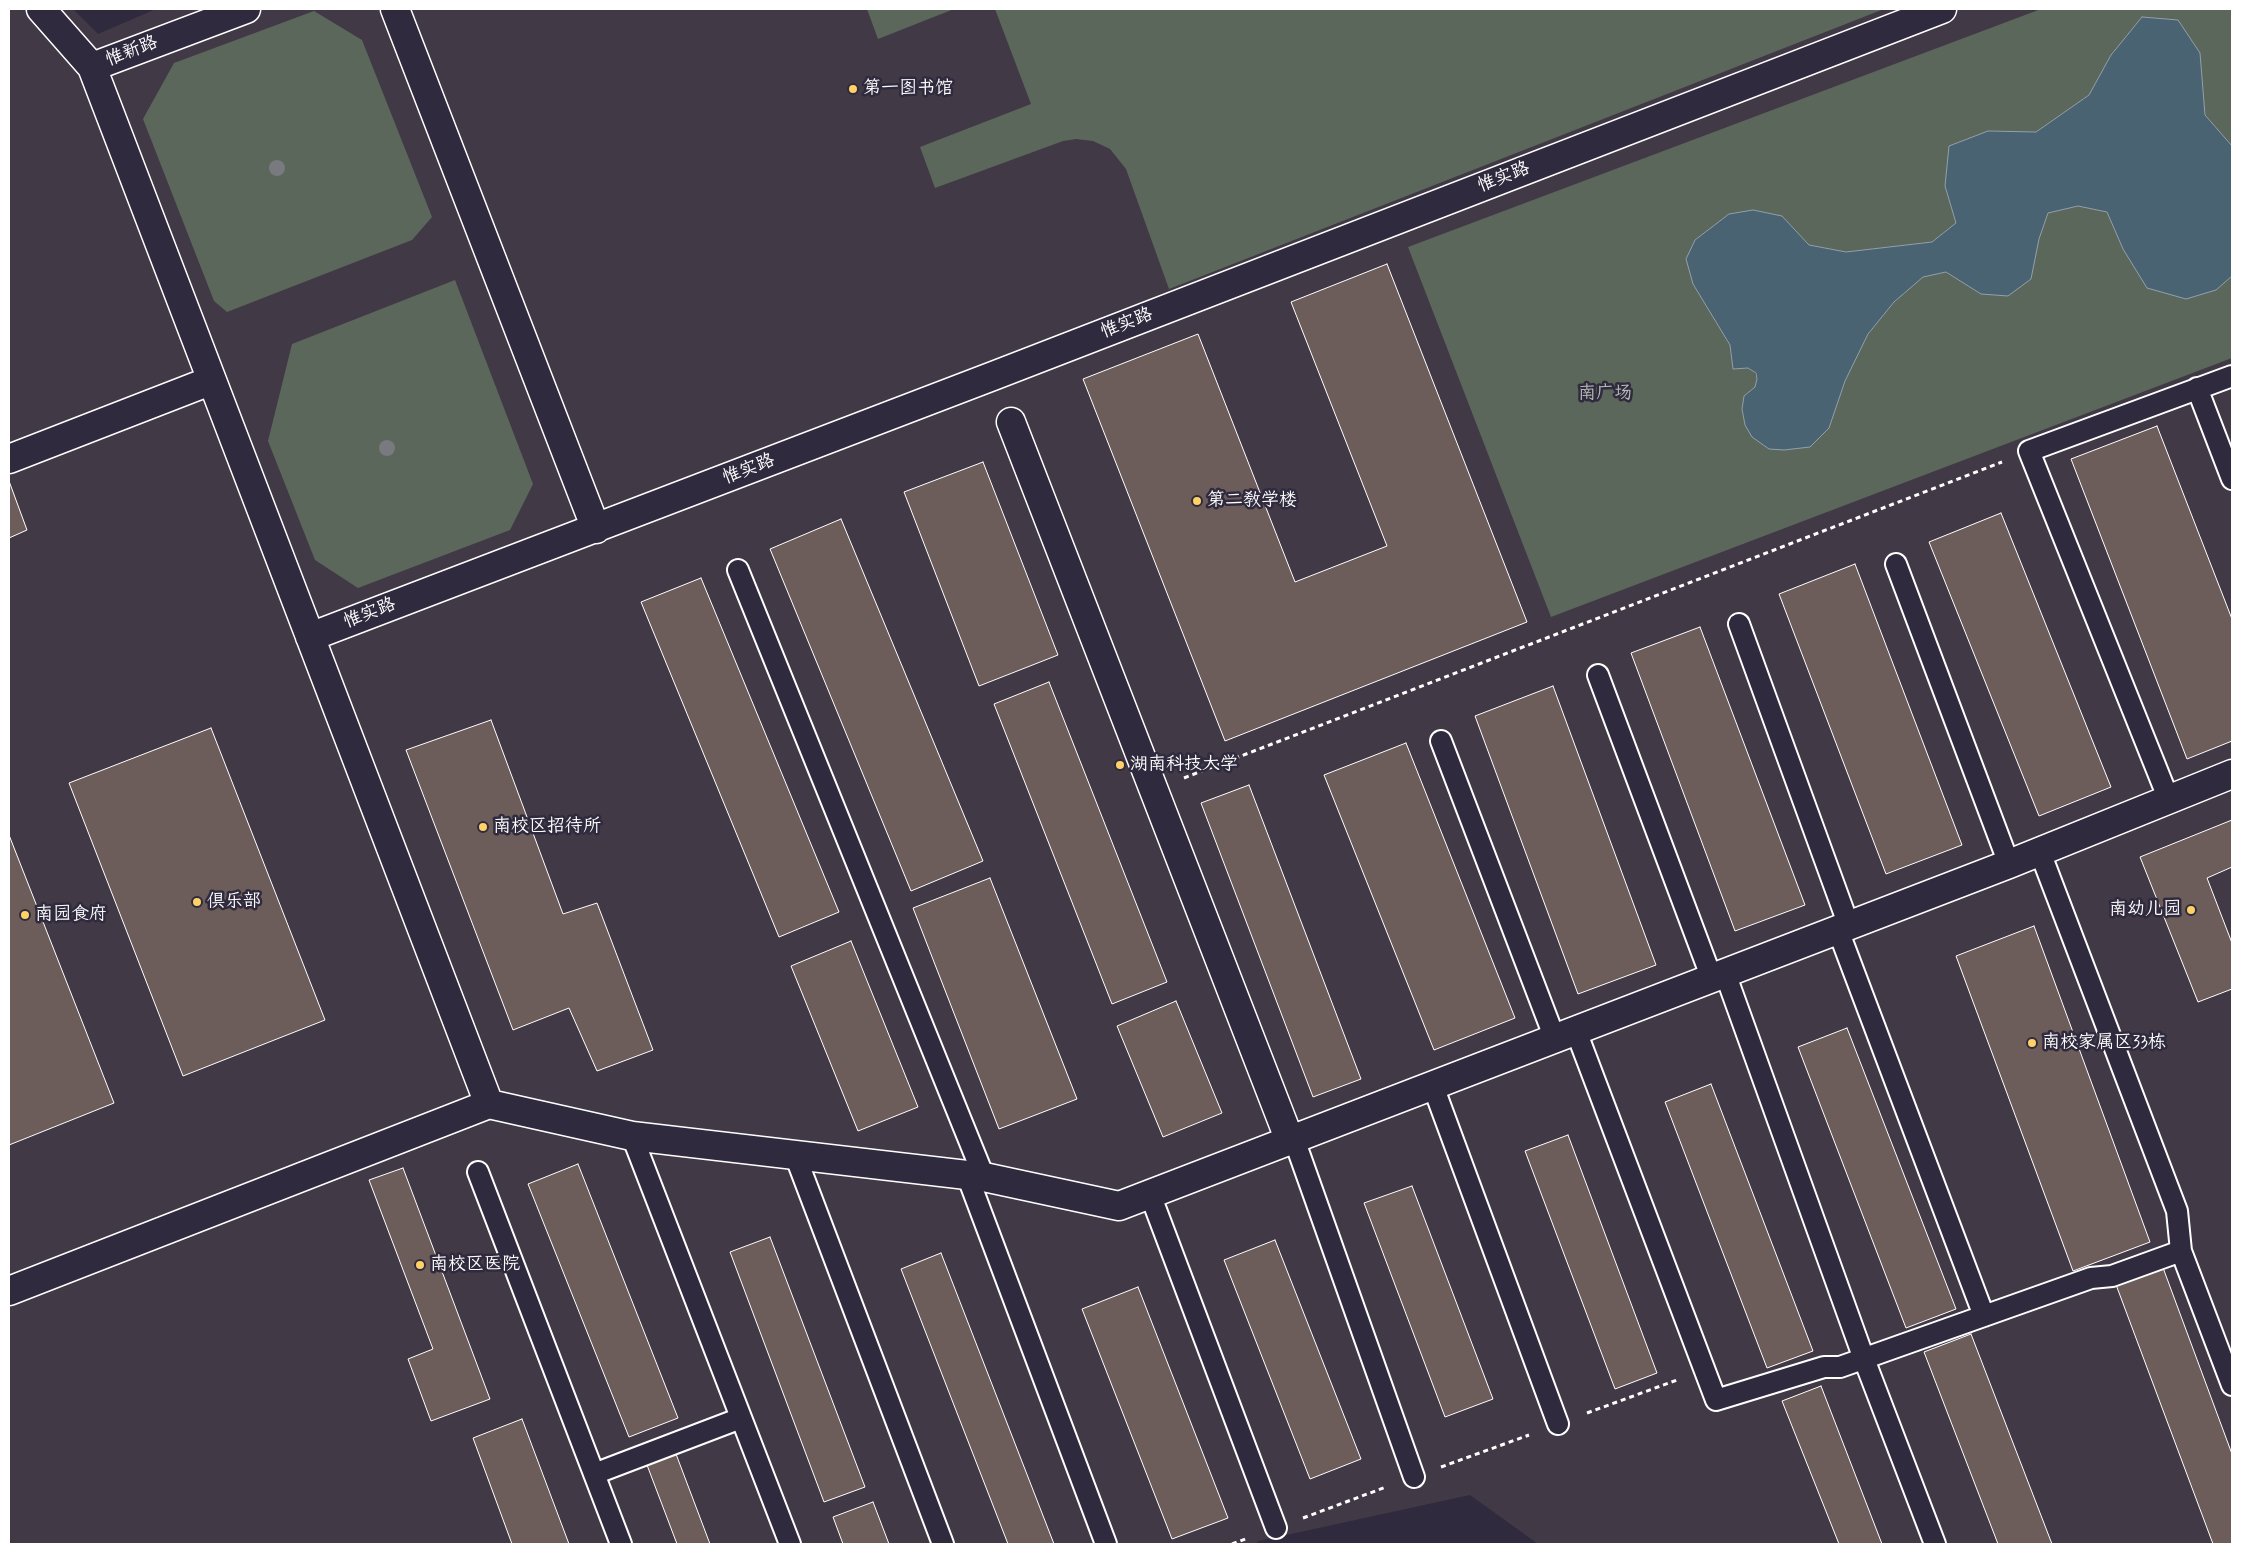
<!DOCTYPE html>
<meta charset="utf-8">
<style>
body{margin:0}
#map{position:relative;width:2241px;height:1553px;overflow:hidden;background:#2f2a3d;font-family:Mynerve,sans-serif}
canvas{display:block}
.frame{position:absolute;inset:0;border:10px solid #fff;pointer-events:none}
</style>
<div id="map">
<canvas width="2241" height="1553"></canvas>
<div class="frame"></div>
</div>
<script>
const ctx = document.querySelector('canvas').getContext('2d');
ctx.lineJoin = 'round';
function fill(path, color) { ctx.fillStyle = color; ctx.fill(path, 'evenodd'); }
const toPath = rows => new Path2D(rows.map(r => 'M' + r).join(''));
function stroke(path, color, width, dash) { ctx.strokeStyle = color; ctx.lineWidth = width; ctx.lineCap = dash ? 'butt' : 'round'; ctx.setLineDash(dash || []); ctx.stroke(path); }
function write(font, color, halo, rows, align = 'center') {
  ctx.font = font + ' Mynerve,"LXGW WenKai TC",sans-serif'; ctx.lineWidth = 5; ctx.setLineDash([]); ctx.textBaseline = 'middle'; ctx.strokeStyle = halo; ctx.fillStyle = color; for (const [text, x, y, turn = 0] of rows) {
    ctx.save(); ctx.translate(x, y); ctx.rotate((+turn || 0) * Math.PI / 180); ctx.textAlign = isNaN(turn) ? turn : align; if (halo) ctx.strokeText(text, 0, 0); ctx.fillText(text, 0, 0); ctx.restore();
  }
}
fill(toPath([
 [9,9,73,9,98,34,156,9,2232,9,2232,1544,1538,1544,1470,1495,1259,1541,1255,1544,9,1544]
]), '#413946');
fill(toPath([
 [867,9,954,9,878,39],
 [995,9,1884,9,1169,289,1126,169,1110,149,1093,141,1076,139,1063,141,935,188,920,147,1031,104],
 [2041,9,2232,9,2232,146,2205,115,2200,53,2178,20,2142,17,2111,55,2089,95,2036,132,1988,131,1945,186,1956,223,1932,242,1846,252,1809,245,1782,216,1753,210,1729,214,1695,240,1693,284,1730,345,1733,369,1748,368,1755,373,1757,379,1755,387,1744,396,1742,410,1745,425,1829,428,1845,381,1868,334,1894,302,1923,277,1946,272,1981,294,2039,239,2048,213,2078,206,2107,212,2123,249,2216,290,2232,276,2232,358,1551,617,1408,247],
 [314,11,362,40,432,217,412,240,227,312,214,301,143,119,174,63],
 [455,280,533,484,510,530,358,588,315,560,268,441,292,344]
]), '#5b675b');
const water = toPath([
 [2142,17,2178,20,2200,53,2205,115,2232,146,2232,276,2216,290,2186,299,2147,288,2123,249,2107,212,2078,206,2048,213,2039,239,2031,279,2008,296,1981,294,1946,272,1923,277,1894,302,1868,334,1845,381,1829,428,1810,447,1784,450,1769,449,1752,437,1745,425,1742,409,1744,396,1755,387,1757,379,1756,373,1748,368,1733,369,1730,345,1693,284,1686,259,1695,240,1729,214,1753,210,1782,216,1809,245,1846,252,1932,242,1956,223,1945,186,1949,146,1988,131,2036,132,2089,95,2111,55,2142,17]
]);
fill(water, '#4a6373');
stroke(water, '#92a1ab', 1);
const building = toPath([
 [1387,264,1527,622,1225,741,1083,379,1198,334,1295,582,1387,546,1291,302,1387,264],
 [2157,426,2232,619,2232,741,2187,759,2071,459,2157,426],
 [983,462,1058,655,979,686,904,492,983,462],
 [9,481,27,530,9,538,9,481],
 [2001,513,2111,787,2039,816,1929,542,2001,513],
 [841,519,983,861,911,891,770,549,841,519],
 [1855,564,1962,845,1886,874,1779,594,1855,564],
 [701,578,839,912,779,937,641,602,701,578],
 [1700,627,1805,905,1735,931,1631,653,1700,627],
 [1049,682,1167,982,1112,1004,994,704,1049,682],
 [1553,686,1656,965,1578,994,1475,716,1553,686],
 [491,720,563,914,597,903,653,1050,597,1071,569,1008,513,1030,406,750,491,720],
 [211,728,325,1020,183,1076,69,783,211,728],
 [1406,743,1515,1018,1434,1050,1324,775,1406,743],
 [1249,785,1361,1079,1313,1097,1201,803,1249,785],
 [2232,820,2232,867,2207,878,2232,943,2232,989,2198,1002,2140,857,2232,820],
 [9,835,114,1103,9,1145,9,835],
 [990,878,1077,1099,999,1129,913,908,990,878],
 [2034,926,2150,1242,2073,1271,1956,956,2034,926],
 [851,941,918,1107,858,1131,791,966,851,941],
 [1176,1001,1222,1113,1163,1137,1117,1026,1176,1001],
 [1847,1028,1956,1309,1906,1328,1798,1047,1847,1028],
 [1711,1084,1813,1351,1767,1368,1665,1102,1711,1084],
 [1568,1135,1657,1373,1615,1389,1525,1151,1568,1135],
 [578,1164,678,1418,629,1437,528,1184,578,1164],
 [403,1168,490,1399,431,1421,408,1359,433,1349,369,1180,403,1168],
 [1412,1186,1493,1399,1445,1417,1364,1203,1412,1186],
 [770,1237,865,1487,824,1502,730,1252,770,1237],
 [1275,1240,1361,1459,1310,1479,1224,1260,1275,1240],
 [941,1253,1054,1544,1008,1544,901,1269,941,1253],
 [2162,1265,2232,1454,2232,1544,2213,1544,2115,1282,2162,1265],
 [1138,1287,1228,1518,1172,1539,1082,1309,1138,1287],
 [1971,1334,2052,1544,1998,1544,1924,1352,1971,1334],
 [1821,1386,1882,1544,1839,1544,1782,1401,1821,1386],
 [522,1419,569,1544,512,1544,473,1438,522,1419],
 [676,1454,710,1544,677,1544,647,1465,676,1454],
 [873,1502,889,1544,843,1544,833,1517,873,1502]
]);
fill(building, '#6c5d5a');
stroke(building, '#fff', 1);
const lane = toPath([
 [2197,388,2232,479],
 [1896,564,2009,864],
 [738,570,984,1177],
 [1739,624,1849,926],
 [1598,675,1712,979],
 [1441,741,1555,1039],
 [2169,800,2029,451,2232,376],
 [2040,852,2177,1211,2181,1251,2232,1385],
 [1838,930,1984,1316],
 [1725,973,1864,1359,1935,1544],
 [1576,1031,1716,1400,1824,1367,1840,1367,2091,1278,2112,1276,2181,1251],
 [1433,1086,1558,1424],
 [632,1136,790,1544],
 [1294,1139,1414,1477],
 [795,1155,943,1544],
 [478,1172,621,1544],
 [967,1175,1106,1544],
 [1150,1194,1276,1528],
 [594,1474,741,1418]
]);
const street = toPath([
 [41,9,92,67,246,9],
 [395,9,596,529],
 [92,67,489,1104],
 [1011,422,1290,1141],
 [9,459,210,381],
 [310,637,993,376,1942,9],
 [9,1291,489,1104,632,1136,984,1177,1119,1206,2009,864,2232,774]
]);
stroke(lane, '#fff', 24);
stroke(street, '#fff', 31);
stroke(toPath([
 [1184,778,2002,462],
 [1587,1413,1677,1380],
 [1441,1467,1529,1435],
 [1303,1518,1386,1487],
 [1232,1544,1248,1538]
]), '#fff', 3, [5, 4]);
stroke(lane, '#2f2a3d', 20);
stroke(street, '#2f2a3d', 28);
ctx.fillStyle = '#797a7f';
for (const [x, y] of [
 [277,168],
 [387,448]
]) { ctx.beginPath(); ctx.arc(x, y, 8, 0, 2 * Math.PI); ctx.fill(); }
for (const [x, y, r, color] of [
 [853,89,5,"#ffd166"],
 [1197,501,5,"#ffd166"],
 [1120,765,5,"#ffd166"],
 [483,827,5,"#ffd166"],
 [197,902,5,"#ffd166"],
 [2191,910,5,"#ffd166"],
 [25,915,5,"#ffd166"],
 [2032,1043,5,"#ffd166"],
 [420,1265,5,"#ffd166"]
]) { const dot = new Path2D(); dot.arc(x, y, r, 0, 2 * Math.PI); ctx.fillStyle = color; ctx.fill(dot); stroke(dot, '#2f2a3d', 2); }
write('18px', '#fff', '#2f2a3d', [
 ["惟新路",132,52,-21],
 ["惟实路",1504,178,-21],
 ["惟实路",1127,324,-21],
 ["惟实路",749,470,-21],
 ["惟实路",370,614,-21]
]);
write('18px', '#fff', '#2f2a3d', [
 ["第一图书馆",863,89],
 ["第二教学楼",1207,501],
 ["湖南科技大学",1130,765],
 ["南校区招待所",493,827],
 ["俱乐部",207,902],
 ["南幼儿园",2181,910,"right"],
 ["南园食府",35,915],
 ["南校家属区33栋",2042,1043],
 ["南校区医院",430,1265]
], 'left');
write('18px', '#b5bbb5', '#2f2a3d', [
 ["南广场",1605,394]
]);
</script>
